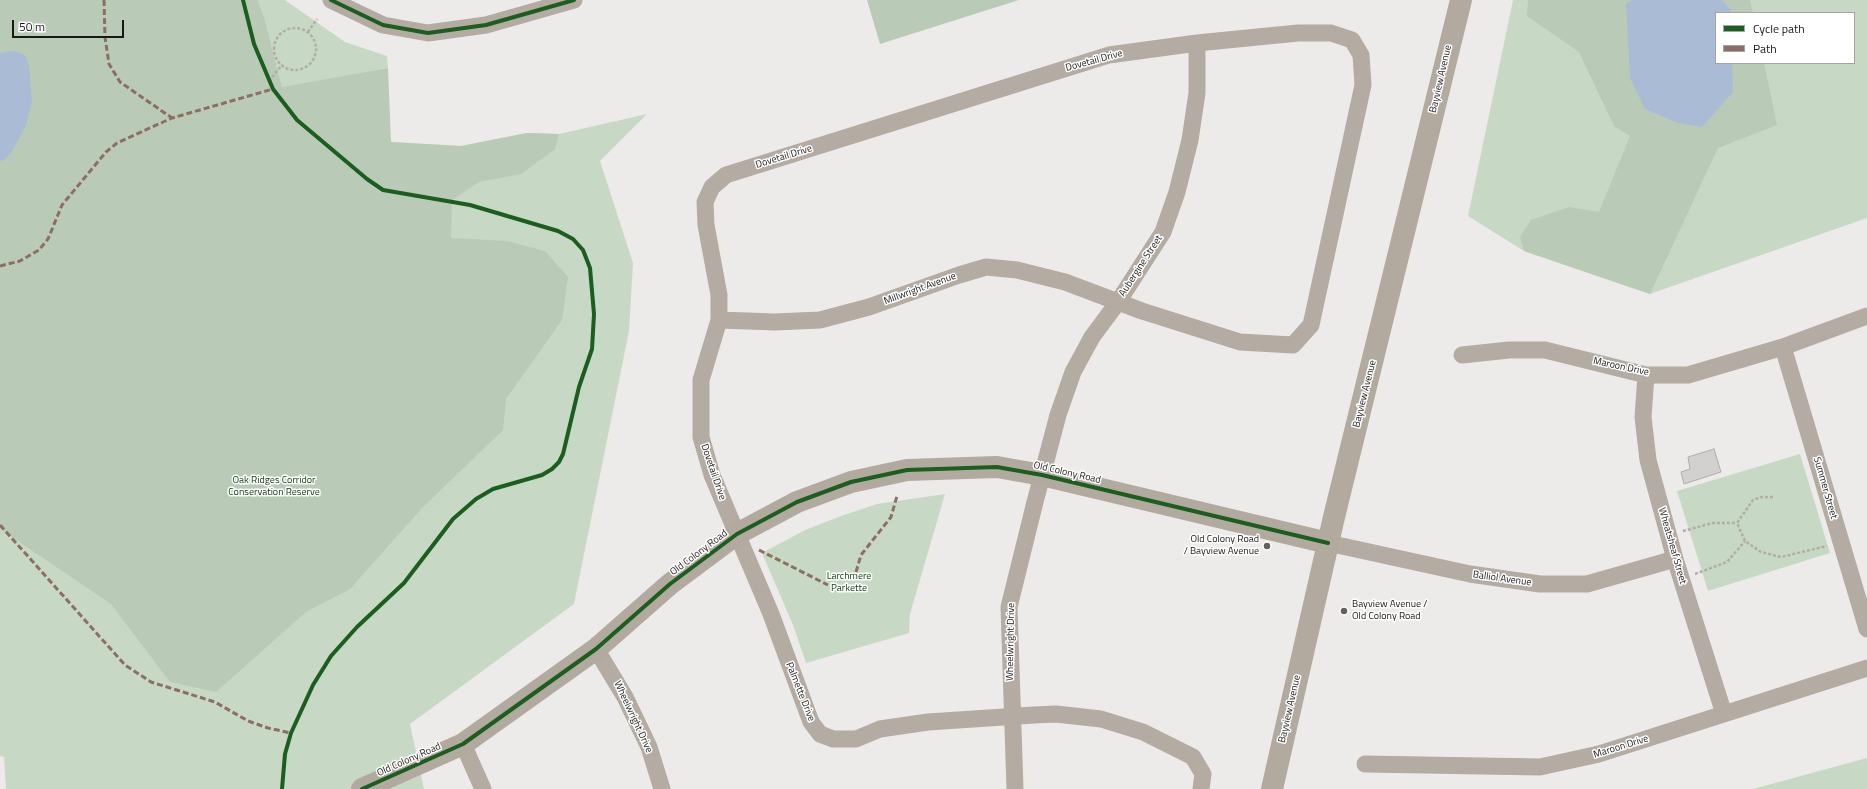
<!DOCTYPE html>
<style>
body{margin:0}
#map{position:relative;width:1867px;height:789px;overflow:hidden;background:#edebe9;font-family:"Titillium Web",sans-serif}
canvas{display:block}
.legend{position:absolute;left:1715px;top:12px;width:140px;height:52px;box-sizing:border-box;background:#fff;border:1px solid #a3a3a2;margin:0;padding:5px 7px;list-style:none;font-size:12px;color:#191816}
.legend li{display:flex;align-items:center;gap:8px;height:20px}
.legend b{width:20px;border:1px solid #a3a3a2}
.scale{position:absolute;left:12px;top:20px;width:112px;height:18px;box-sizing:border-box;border:2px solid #191816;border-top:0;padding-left:5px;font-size:12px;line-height:14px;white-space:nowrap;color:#191816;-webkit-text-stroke:3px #fff;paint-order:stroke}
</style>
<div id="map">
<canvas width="1867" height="789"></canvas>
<ul class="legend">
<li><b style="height:5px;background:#1b5e20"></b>Cycle path</li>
<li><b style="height:5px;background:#8d6e63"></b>Path</li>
</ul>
<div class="scale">50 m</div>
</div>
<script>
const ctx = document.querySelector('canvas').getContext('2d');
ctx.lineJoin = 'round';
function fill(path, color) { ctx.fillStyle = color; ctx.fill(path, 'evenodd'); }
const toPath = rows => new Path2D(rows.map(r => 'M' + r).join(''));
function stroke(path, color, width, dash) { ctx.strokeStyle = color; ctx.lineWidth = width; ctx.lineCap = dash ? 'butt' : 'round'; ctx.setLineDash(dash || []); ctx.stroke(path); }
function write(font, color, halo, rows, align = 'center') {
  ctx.font = font + ' "Titillium Web",sans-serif'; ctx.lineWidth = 3; ctx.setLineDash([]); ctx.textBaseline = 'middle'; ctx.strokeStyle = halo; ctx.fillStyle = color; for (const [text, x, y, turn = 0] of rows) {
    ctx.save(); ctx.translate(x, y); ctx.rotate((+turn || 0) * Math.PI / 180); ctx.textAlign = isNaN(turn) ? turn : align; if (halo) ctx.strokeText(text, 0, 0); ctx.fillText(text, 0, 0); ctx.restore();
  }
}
fill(toPath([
 [258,0,285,0,345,42,387,56,388,68,282,88,265,20],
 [1513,0,1867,0,1867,218,1650,294,1524,251,1468,216],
 [1716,13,1854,13,1854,63,1716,63],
 [647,114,600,161,633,263,629,331,574,604,410,724,424,789,6,789,4,757,0,756,0,306,391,142,461,146,527,133,559,134],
 [1800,454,1830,553,1708,591,1677,491],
 [945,494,910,614,909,633,806,663,793,625,762,553,805,530,841,516,877,504],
 [1867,758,1867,789,1753,789]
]), '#c7d9c4');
fill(toPath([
 [0,0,258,0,265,20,282,87,388,68,391,142,461,146,527,133,559,134,555,149,521,174,479,182,452,200,451,238,507,241,545,251,568,277,562,320,506,399,503,430,422,508,350,589,306,612,216,692,170,682,111,604,0,529],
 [867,0,1019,0,880,44],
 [1528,0,1750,0,1753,13,1716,13,1716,63,1764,63,1777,125,1718,148,1650,294,1524,251,1520,237,1531,220,1569,207,1599,212,1630,136,1614,126,1579,52,1527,16]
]), '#b9cbb6');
fill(toPath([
 [1632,0,1722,0,1731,10,1731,13,1716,13,1716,63,1732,63,1733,92,1702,127,1678,123,1645,109,1630,78,1626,4],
 [14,51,25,55,29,66,32,102,26,125,11,153,4,160,0,161,0,53]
]), '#aabbd5');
const building = toPath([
 [1714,449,1721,472,1684,484,1681,472,1690,469,1688,457,1714,449]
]);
fill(building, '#d2d1cf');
stroke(building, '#aeadab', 1);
stroke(toPath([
 '274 49a21 21 0 1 1 42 0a21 21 0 1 1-42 0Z',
 [308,32,317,19],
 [269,81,282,65],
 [1773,497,1761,497,1753,500,1737,523,1745,541,1761,552,1781,557,1827,546],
 [1683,531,1713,523,1737,523],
 [1695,574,1727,562,1745,541]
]), '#b2ada8', 2.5, [3, 2]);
stroke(toPath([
 [331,0,383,25,428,33,486,25,574,0],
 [719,320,775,322,820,320,869,307,959,275,986,267,1017,270,1065,282,1142,311,1240,342,1293,345,1311,325,1363,85,1361,55,1352,40,1331,33,1298,33,1197,43,1109,55,726,175,712,187,705,202,706,225,719,295,719,320,701,380,701,437,712,475,771,614,811,722,820,734,833,739,856,739,880,729,928,722,1034,715,1056,714,1101,719,1143,732,1193,757,1203,774,1201,789],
 [1783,347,1867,629],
 [1462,355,1509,350,1545,350,1646,375,1688,375,1783,347,1867,316],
 [1646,375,1643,417,1648,460,1675,559,1724,714],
 [1328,543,1470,574,1540,584,1587,584,1675,559],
 [596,649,625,697,649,747,662,789],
 [463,744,483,789],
 [1365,764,1540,767,1599,754,1867,668],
 [1015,789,1009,607,1035,502,1058,415,1073,372,1092,337,1118,302,1163,232,1177,192,1190,140,1197,93,1197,43]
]), '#b4aba2', 17);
stroke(toPath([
 [362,789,463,744,596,649,670,584,737,534,797,502,851,482,907,470,997,467,1042,475,1328,543],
 [1272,789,1334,517,1461,0]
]), '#b2aa9f', 22);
stroke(toPath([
 [104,0,105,37,109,64,120,82,172,118],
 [0,266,20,261,39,250,48,239,62,205,106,152,117,143,172,118,273,89],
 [0,525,125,665,151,682,215,702,248,721,268,728,291,733],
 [759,550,828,585],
 [856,572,861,555,891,517,897,496]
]), '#8d6e63', 3, [6, 3]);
stroke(toPath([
 [243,0,254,44,273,89,297,120,367,179,383,190,470,205,558,231,573,239,583,250,590,268,594,314,592,349,579,387,563,454,559,462,552,469,542,475,493,489,476,499,453,519,404,583,357,627,331,656,313,685,291,733,285,754,282,789],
 [331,0,383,25,428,33,486,25,574,0],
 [362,789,463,744,596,649,670,584,737,534,797,502,851,482,907,470,997,467,1042,475,1328,543]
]), '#1b5e20', 4);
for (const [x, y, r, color] of [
 [1267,546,4,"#636260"],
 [1344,611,4,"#636260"]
]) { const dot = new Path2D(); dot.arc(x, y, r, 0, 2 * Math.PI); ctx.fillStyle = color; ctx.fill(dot); stroke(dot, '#fff', 1.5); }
write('10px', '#191816', '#fff', [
 ["Dovetail Drive",1094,61,-15],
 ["Bayview Avenue",1441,79,-77],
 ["Dovetail Drive",784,157,-17],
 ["Aubergine Street",1141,266,-57],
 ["Millwright Avenue",920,289,-20],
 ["Maroon Drive",1621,367,12],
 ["Bayview Avenue",1365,394,-76],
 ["Dovetail Drive",713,472,71],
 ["Old Colony Road",1067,473,13],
 ["Summer Street",1825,488,74],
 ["Wheatsheaf Street",1672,546,74],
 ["Old Colony Road",699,553,-37],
 ["Balliol Avenue",1502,579,8],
 ["Wheelwright Drive",1011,642,-89],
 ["Palmette Drive",800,692,68],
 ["Bayview Avenue",1290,709,-77],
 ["Wheelwright Drive",633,717,65],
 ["Maroon Drive",1621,747,-17],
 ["Old Colony Road",409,760,-24]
]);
write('10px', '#073907', '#fff', [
 ["Oak Ridges Corridor",274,481],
 ["Conservation Reserve",274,493],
 ["Larchmere",849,577],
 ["Parkette",849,589]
]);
write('10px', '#191816', '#fff', [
 ["Old Colony Road",1259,540],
 ["/ Bayview Avenue",1259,552],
 ["Bayview Avenue /",1352,605,"left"],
 ["Old Colony Road",1352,617,"left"]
], 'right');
</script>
